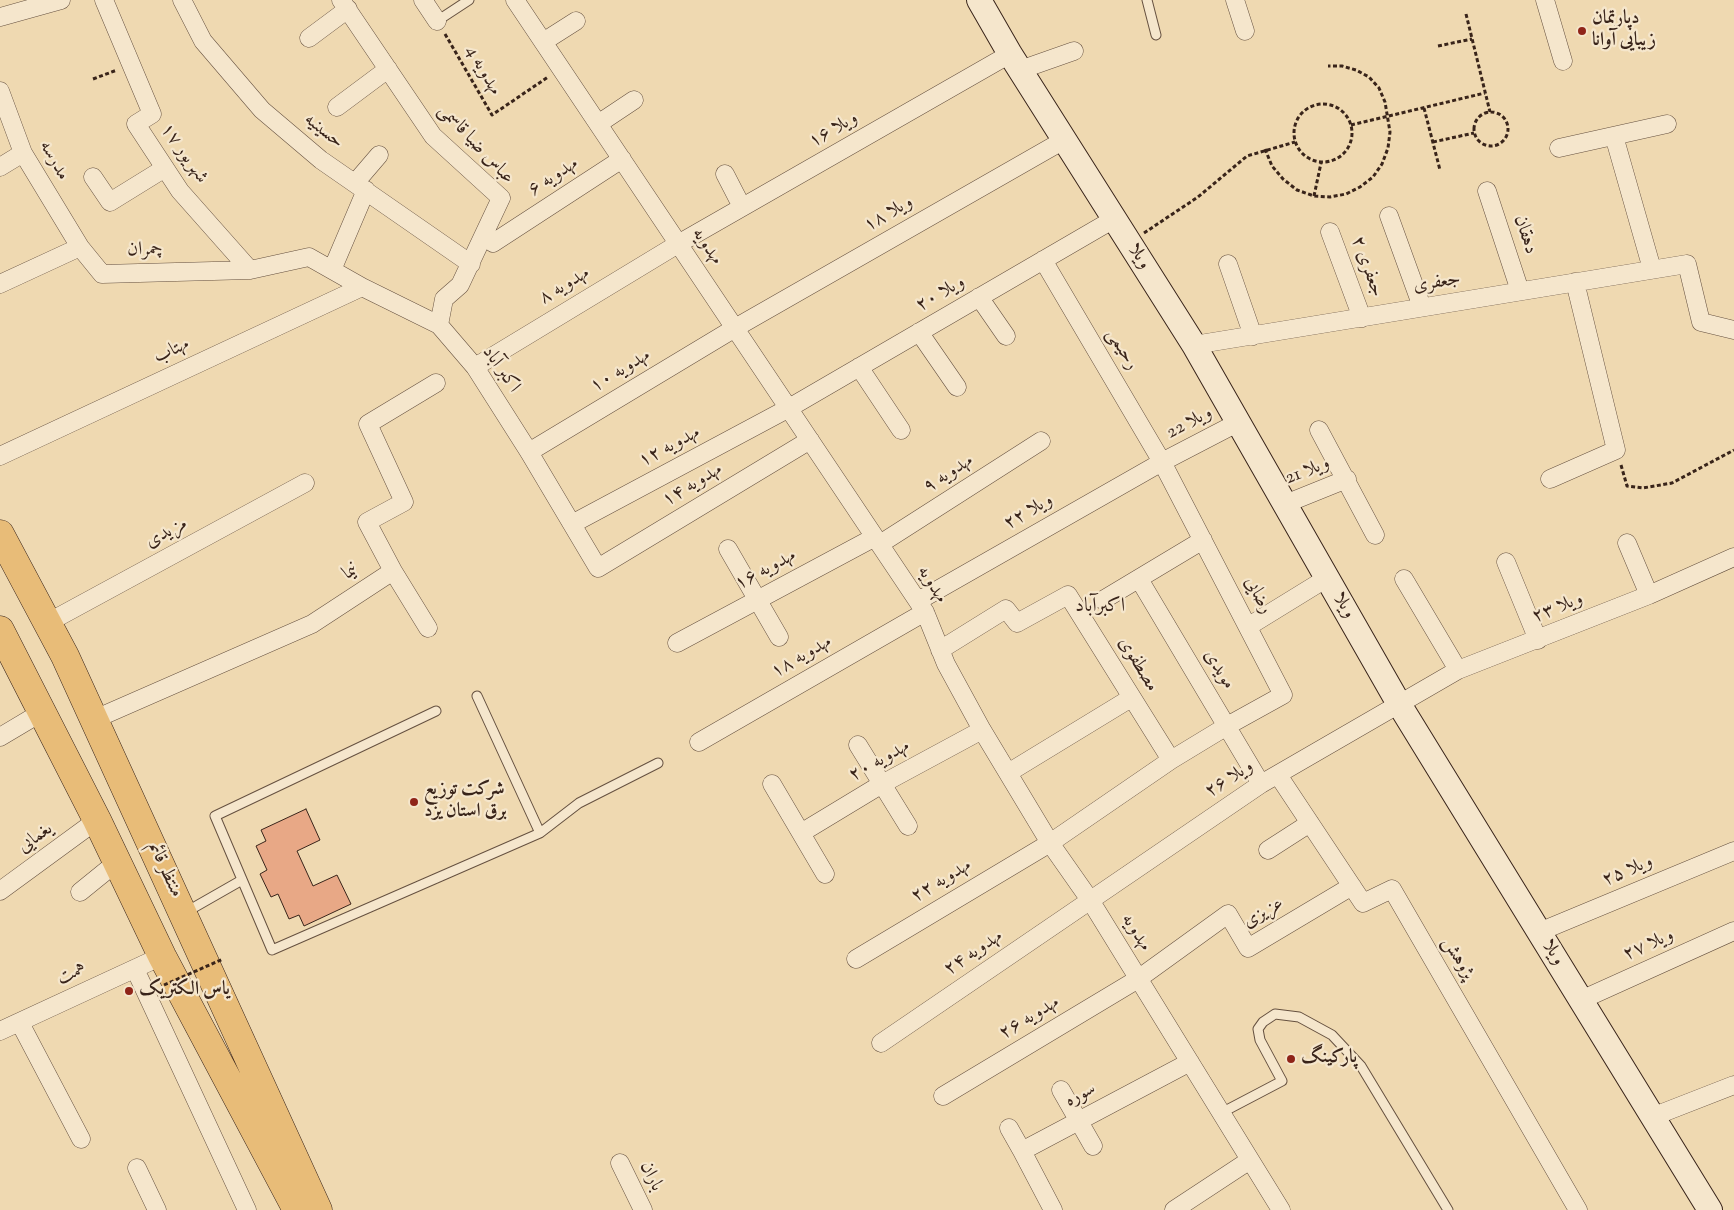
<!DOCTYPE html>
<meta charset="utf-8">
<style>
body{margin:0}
canvas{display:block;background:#efd9b1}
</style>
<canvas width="1734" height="1210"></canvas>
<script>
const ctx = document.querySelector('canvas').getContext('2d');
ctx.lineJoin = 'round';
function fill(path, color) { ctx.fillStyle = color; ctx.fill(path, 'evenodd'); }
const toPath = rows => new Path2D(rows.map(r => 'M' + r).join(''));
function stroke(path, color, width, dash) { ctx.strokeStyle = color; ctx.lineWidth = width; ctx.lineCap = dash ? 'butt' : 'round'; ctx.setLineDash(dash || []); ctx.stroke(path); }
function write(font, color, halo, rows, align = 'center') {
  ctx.font = font + ' "Sorts Mill Goudy",Amiri,serif'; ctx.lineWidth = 4.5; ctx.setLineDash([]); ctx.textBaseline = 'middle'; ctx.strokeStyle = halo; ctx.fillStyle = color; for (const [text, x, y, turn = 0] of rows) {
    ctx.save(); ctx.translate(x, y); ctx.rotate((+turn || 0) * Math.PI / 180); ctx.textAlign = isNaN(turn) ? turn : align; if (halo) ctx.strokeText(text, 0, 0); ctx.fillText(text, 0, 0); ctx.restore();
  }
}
const building = toPath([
 [306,809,320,840,297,851,313,886,337,875,351,904,304,926,299,915,289,919,278,894,271,897,260,874,267,870,256,846,266,841,261,830,306,809]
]);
fill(building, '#e8a886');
stroke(building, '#39241a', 1);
const lane = toPath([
 [1147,0,1156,35],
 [437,21,469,0],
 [477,696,540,833],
 [436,711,215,816,272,950,540,833,579,803,658,763],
 [186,912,242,880],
 [1221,1113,1282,1081,1260,1040,1258,1029,1263,1022,1275,1014,1299,1017,1332,1035,1361,1066,1448,1210]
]);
const street = toPath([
 [104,0,152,114,136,124,180,191,250,270],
 [182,0,203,41,262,110,321,160,471,264],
 [341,0,433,136,501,198,460,285,444,299,439,325],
 [423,0,437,21],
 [515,0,925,612,946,664,982,730,1050,843,1090,900,1281,1210],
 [1235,0,1245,31],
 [1545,0,1563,61],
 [0,17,61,0],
 [309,38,348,9],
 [543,42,576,21],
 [1020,70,1074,51],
 [0,91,23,153,80,247],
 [337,107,388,69],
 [598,124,634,100],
 [1614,136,1652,269],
 [1559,148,1667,124],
 [0,167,23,153],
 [725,174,742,207],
 [93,177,110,202,165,168],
 [355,183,379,155],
 [1487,191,1520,291],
 [1389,216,1422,307],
 [1330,232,1362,318],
 [484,236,493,243,622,159],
 [1228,264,1253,336],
 [332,270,366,190],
 [0,284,80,247,102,274,250,270,309,257,362,287,439,325,475,367,529,452,598,568,810,440],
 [979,297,1006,336],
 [919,332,957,387],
 [1194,345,1687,264,1701,322,1734,330],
 [475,367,678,244,1010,54],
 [859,367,901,430],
 [1319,430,1375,535],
 [529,452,735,328,1064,140],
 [0,456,362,287],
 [1550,479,1616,450,1575,282],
 [1285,504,1347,479],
 [572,524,789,408,1114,219],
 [1627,543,1649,595],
 [880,544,1041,441],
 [728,549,779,637],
 [1506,562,1538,640],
 [393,571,428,628],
 [1139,579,1261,784],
 [1404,579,1458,670],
 [1103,600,1203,540],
 [918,601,1162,462,1237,423],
 [49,622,305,483],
 [1249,626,1327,578],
 [677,643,875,537],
 [940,650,1006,609,1017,623,1068,595,1171,760],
 [95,719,312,624,393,571,367,522,404,502,368,424,436,383],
 [0,737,42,712],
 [699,742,925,612],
 [858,745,908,826],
 [1008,773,1131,698],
 [1278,775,1363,903,1392,889,1578,1210],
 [772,784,825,874],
 [801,833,882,784,982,730],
 [1268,850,1310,823],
 [0,891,97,820],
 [80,892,117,862],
 [1539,932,1734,851],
 [856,959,1050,843,1171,760,1227,726,1283,695,1162,462,1043,260],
 [135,969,247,1210],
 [1581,1000,1734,931],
 [20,1023,81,1139],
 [0,1031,162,956],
 [881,1043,1261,784,1458,670,1649,595,1734,557],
 [1061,1090,1093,1146],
 [943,1096,1138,979,1228,914,1248,948,1352,886],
 [1652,1117,1734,1085],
 [1009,1128,1022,1151],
 [620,1163,643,1210],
 [137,1168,157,1210],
 [1053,1210,1022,1151,1190,1062],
 [1174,1210,1250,1160]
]);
const secondary = toPath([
 [979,0,1010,54,1194,345,1399,704,1710,1210]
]);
const primary = toPath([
 [0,534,65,656,318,1210],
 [0,630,97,820,162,956,297,1210]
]);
stroke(lane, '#665140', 11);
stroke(street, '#665140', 19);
stroke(secondary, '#39241a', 26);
stroke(primary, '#39241a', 29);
stroke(toPath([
 [1466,14,1490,112],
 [445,34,492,115,548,77],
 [1438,46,1472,39],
 [93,79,117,70],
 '1294 133a29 29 0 1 1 58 0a29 29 0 1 1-58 0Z',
 [1424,108,1440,170],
 '1474 129a17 17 0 1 1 34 0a17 17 0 1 1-34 0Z',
 [1351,125,1485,93],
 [1433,142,1474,133],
 [1265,149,1272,166,1283,179,1297,190,1314,196,1330,197,1346,194,1360,187,1373,177,1382,164,1388,148,1390,132,1385,102,1379,88,1369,77,1356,70,1342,66,1328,66],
 [1314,196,1321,163],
 [1144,233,1198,197,1247,156,1295,142],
 [1621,465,1627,486,1643,488,1672,483,1734,450]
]), '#39241a', 3, [4, 2.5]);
stroke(lane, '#f5e6cc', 9);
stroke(street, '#f5e6cc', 18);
stroke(secondary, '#f5e6cc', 24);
stroke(primary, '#e8bc78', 28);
stroke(toPath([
 [164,985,223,959]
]), '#39241a', 3, [4, 2.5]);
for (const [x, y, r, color] of [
 [1582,31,5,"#8f2418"],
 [414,802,5,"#8f2418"],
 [129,991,5,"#8f2418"],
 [1291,1059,5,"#8f2418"]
]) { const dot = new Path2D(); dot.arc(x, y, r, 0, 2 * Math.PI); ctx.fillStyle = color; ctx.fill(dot); stroke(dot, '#f5e6cc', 2); }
write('bold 19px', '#39241a', '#f5e6cc', [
 ["دپارتمان",1592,20],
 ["زیبایی آوانا",1592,42],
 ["شرکت توزیع",424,791],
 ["برق استان یزد",424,813],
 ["یاس الکتریک",139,991],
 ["پارکینگ",1301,1059]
], 'left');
write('19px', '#39241a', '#f5e6cc', [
 ["مهدویه 4",482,71,60],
 ["ویلا ۱۶",834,131,-30],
 ["حسینیه",323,132,39],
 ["عباس ضیا قاسمی",475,145,47],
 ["۱۷ شهریور",183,154,55],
 ["مدرسه",53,161,61],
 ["مهدویه ۶",554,178,-33],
 ["ویلا ۱۸",889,215,-30],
 ["دهقان",1524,235,72],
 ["مهدویه",706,247,56],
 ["چمران",145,251,-1],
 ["ویلا",1138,257,58],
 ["جعفری ۲",1366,267,70],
 ["جعفری",1437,284,-9],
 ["مهدویه ۸",565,287,-31],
 ["ویلا ۲۰",941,295,-30],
 ["رحیمی",1121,350,59],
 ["مهتاب",172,352,-25],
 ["اکبر آباد",500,370,55],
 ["مهدویه ۱۰",621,372,-31],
 ["ویلا 22",1190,424,-28],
 ["مهدویه ۱۲",670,448,-28],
 ["ویلا 21",1308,472,-22],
 ["مهدویه ۹",949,475,-33],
 ["مهدویه ۱۴",693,486,-31],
 ["ویلا ۲۲",1029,513,-30],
 ["مزیدی",167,534,-28],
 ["مهدویه ۱۶",766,571,-28],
 ["نیما",351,573,-34],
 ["مهدویه",931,585,58],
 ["رضایی",1257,596,62],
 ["ویلا",1343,606,60],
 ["ویلا ۲۳",1558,609,-22],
 ["مهدویه ۱۸",802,658,-30],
 ["مصطفوی",1137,665,59],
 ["مویدی",1218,670,59],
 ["مهدویه ۲۰",880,762,-29],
 ["ویلا ۲۶",1230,780,-33],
 ["یغمایی",36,839,-36],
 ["منتظر قائم",164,870,65],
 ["ویلا ۲۵",1628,872,-23],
 ["مهدویه ۲۲",942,882,-31],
 ["عزیزی",1264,914,-30],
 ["مهدویه",1135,933,58],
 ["ویلا ۲۷",1649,946,-24],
 ["ویلا",1552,953,59],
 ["مهدویه ۲۴",974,954,-34],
 ["پژوهش",1457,959,60],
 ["همت",72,975,-25],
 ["مهدویه ۲۶",1030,1019,-31],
 ["سوره",1081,1096,-28],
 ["باران",650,1177,64]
]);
write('20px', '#39241a', '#f5e6cc', [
 ["اکبرآباد",1100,608]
]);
</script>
